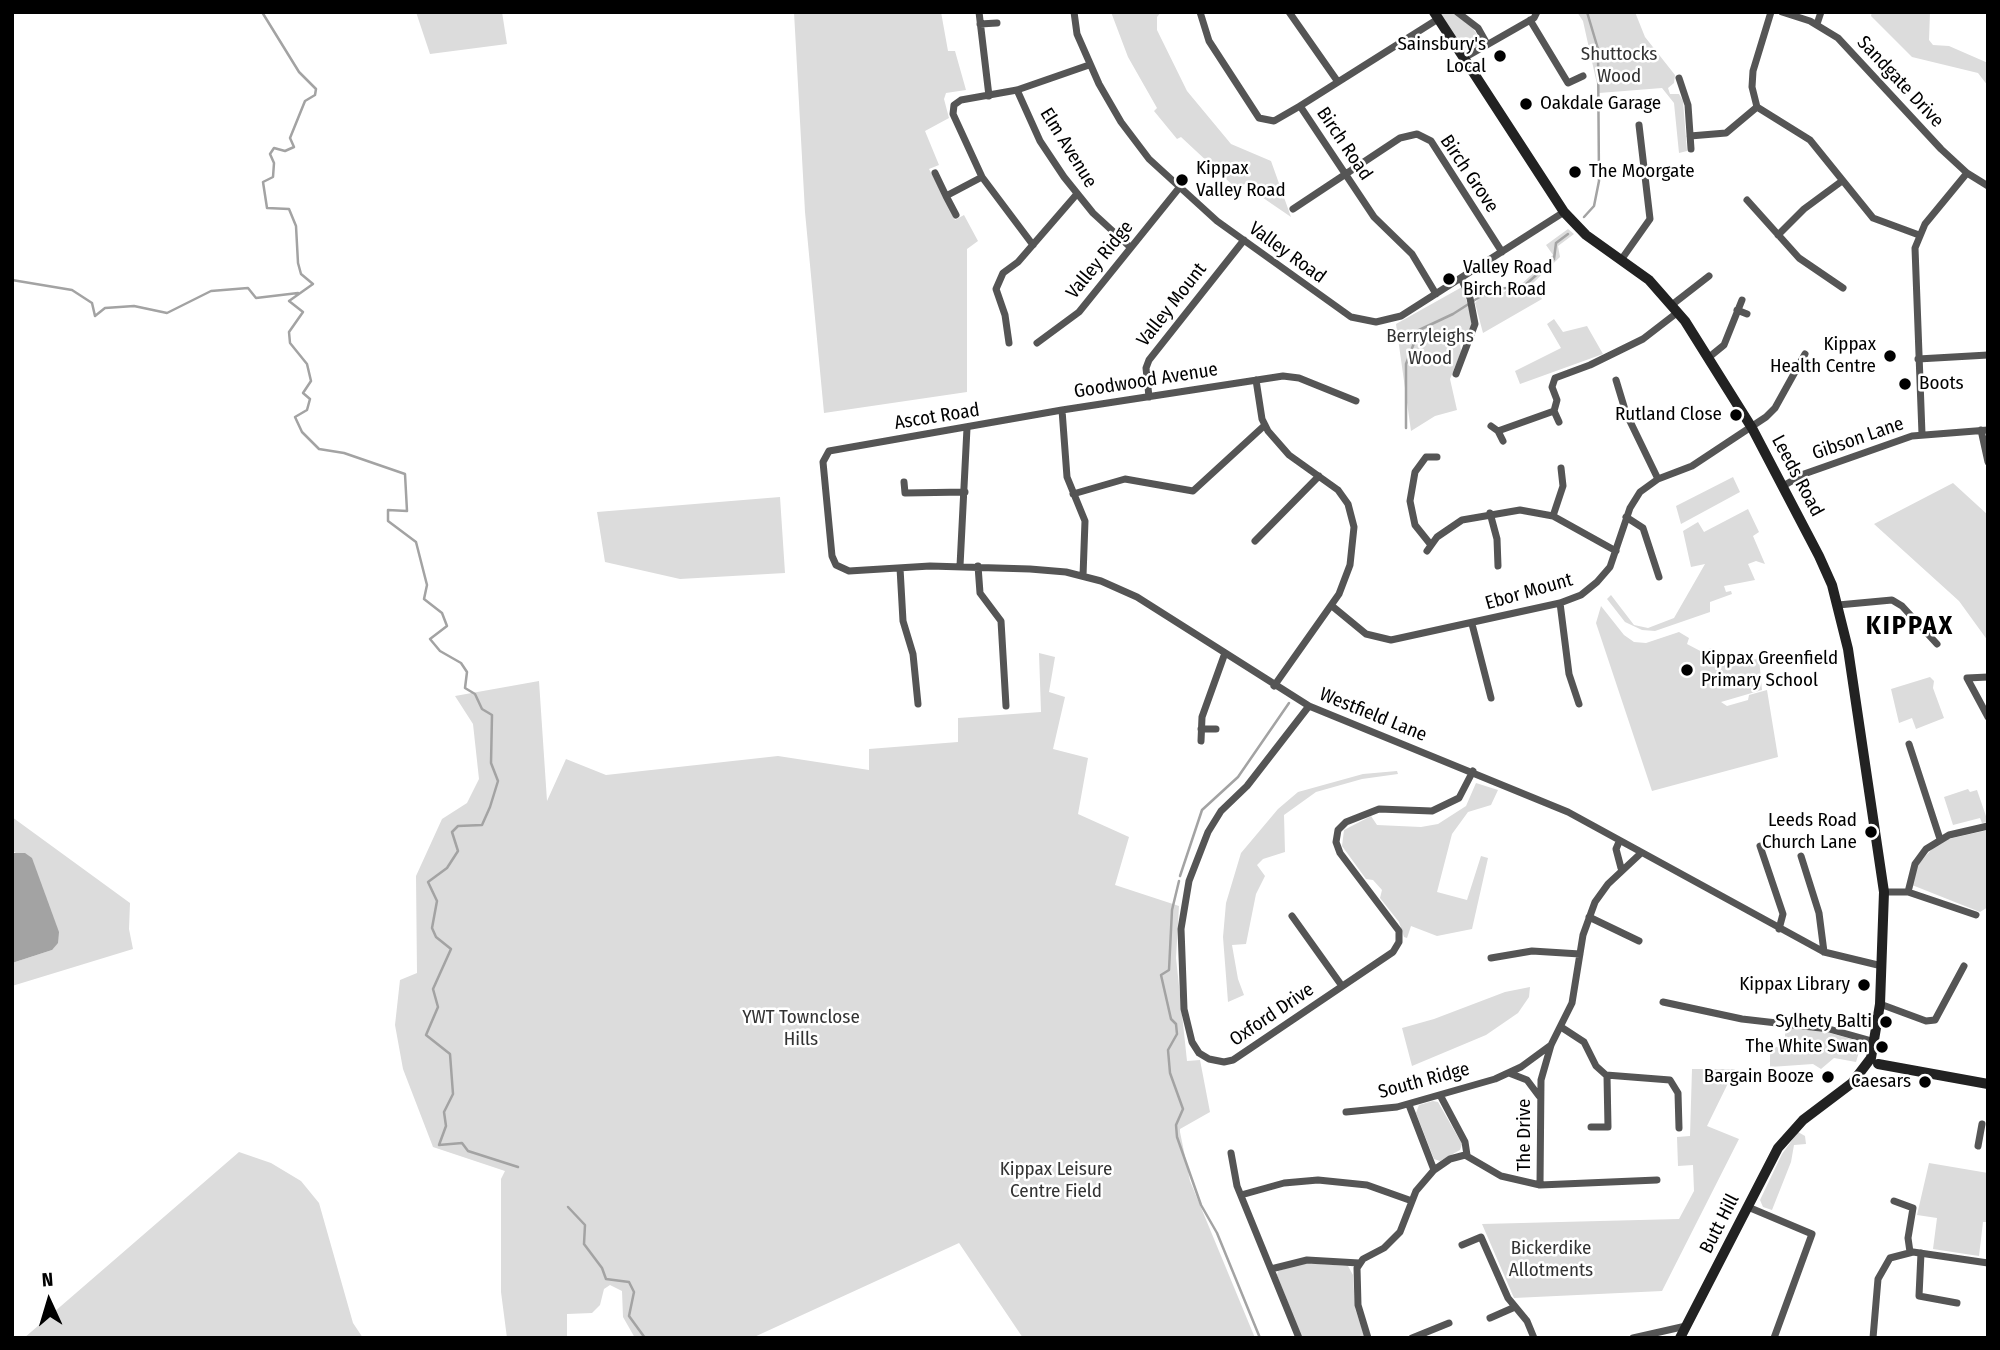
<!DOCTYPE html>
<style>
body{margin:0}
#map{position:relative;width:2000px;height:1350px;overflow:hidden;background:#fff;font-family:"Fira Sans Condensed",sans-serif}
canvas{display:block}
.frame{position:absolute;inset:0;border:14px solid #000;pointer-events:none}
.north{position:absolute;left:14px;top:1266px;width:70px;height:70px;-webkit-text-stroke:5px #fff;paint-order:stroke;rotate:356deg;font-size:19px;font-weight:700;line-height:28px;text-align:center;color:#000}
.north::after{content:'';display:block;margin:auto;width:24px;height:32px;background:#000;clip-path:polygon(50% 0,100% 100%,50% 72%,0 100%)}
</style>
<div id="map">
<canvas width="2000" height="1350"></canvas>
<div class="frame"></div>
<div class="north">N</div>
</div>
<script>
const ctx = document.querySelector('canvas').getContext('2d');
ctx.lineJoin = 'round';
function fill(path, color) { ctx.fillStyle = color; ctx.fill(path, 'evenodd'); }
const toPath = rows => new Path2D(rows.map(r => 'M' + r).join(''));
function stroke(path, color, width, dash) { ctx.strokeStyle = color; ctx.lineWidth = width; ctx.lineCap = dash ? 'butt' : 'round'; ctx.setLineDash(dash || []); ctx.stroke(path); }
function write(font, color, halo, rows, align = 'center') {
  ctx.font = font + ' "Fira Sans Condensed",sans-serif'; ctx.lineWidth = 5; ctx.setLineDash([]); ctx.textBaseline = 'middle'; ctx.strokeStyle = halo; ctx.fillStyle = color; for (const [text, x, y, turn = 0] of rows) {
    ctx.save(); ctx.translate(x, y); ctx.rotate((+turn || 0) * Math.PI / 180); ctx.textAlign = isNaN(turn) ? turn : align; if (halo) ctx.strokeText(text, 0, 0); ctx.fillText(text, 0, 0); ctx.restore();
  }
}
fill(toPath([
 [416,12,502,12,507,44,430,54],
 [794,12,941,12,948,51,955,51,966,90,946,93,944,99,949,118,925,131,939,165,929,169,955,220,964,215,978,241,967,249,967,392,824,413,805,212],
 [1111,12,1161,12,1157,17,1157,30,1187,91,1231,144,1271,161,1291,217,1253,191,1256,187,1247,181,1239,191,1181,137,1177,139,1154,111,1157,108,1128,57],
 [1439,12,1451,12,1472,27,1480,39,1478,46,1469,49,1462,47],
 [1577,12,1635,12,1645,37,1675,75,1674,83,1668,88,1670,94,1679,94,1683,101,1687,151,1679,153,1674,103,1662,88,1599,93,1583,21],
 [1872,12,1930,12,1929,40,1933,45,1949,46,1988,63,1988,86,1978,73,1912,57,1871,16],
 [1568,229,1574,234,1558,246,1560,257,1532,284,1542,299,1483,333,1475,303,1479,298,1490,291,1504,292,1511,287,1516,289,1553,255,1546,245],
 [1462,287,1474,324,1460,343,1461,352,1450,379,1457,410,1435,416,1411,431,1396,324],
 [1554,319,1563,332,1587,326,1603,354,1520,384,1515,371,1561,348,1547,324],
 [1733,477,1740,492,1681,524,1676,506],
 [1953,483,1988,515,1988,641,1959,601,1874,524],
 [780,497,785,573,680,579,605,562,597,512],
 [1748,509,1759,532,1753,536,1765,564,1756,561,1748,564,1755,580,1724,586,1726,592,1731,591,1732,594,1710,602,1710,612,1655,631,1642,630,1625,622,1607,599,1611,595,1634,625,1648,628,1674,618,1705,564,1691,567,1683,531,1698,522,1704,532],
 [1601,606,1624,635,1634,642,1646,643,1679,632,1689,638,1687,644,1706,654,1710,648,1724,656,1728,668,1759,658,1762,690,1721,702,1727,706,1748,700,1749,695,1767,690,1778,757,1652,791,1596,623],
 [1039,653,1055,657,1049,692,1065,697,1053,749,1088,758,1078,814,1129,837,1115,885,1179,906,1176,958,1187,1061,1200,1060,1210,1112,1180,1129,1180,1132,1190,1181,1255,1338,1023,1338,959,1243,752,1338,635,1338,623,1317,622,1291,610,1285,604,1289,600,1305,592,1313,567,1314,567,1338,507,1338,501,1292,501,1179,505,1171,433,1147,403,1069,395,1025,400,980,417,973,416,876,442,819,467,803,479,779,473,724,455,696,539,681,547,801,566,759,606,775,778,756,869,770,869,749,958,742,958,718,1041,712],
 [1930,677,1934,681,1933,688,1944,718,1916,729,1912,718,1899,723,1891,689],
 [1397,771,1398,774,1362,779,1316,792,1284,815,1285,852,1263,859,1257,865,1265,876,1256,894,1246,944,1232,945,1238,979,1244,995,1228,1002,1223,937,1226,903,1241,853,1278,809,1298,792,1363,774],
 [1476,783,1498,790,1491,805,1468,812,1452,834,1437,892,1467,900,1481,856,1488,858,1472,929,1437,936,1411,926,1407,938,1404,937,1399,922,1380,898,1382,890,1373,880,1366,879,1342,846,1344,830,1371,816,1377,825,1421,827,1438,824,1466,806],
 [1968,789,1970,792,1977,790,1988,822,1982,823,1980,818,1953,825,1944,797],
 [12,817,130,903,129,929,133,949,12,986,12,963,52,950,15,852,12,853],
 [1988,830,1988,907,1980,912,1912,885,1918,864,1934,847,1944,840],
 [1530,987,1529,997,1518,1013,1486,1035,1412,1066,1402,1028,1434,1019,1505,992],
 [1785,1027,1830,1033,1862,1042,1856,1062,1834,1058,1821,1069,1813,1064,1770,1067,1770,1047,1785,1047],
 [1692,1069,1735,1069,1707,1126,1739,1139,1662,1291,1514,1298,1482,1224,1679,1219,1694,1191,1693,1165,1678,1166,1677,1137,1690,1136],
 [1433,1101,1438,1102,1462,1144,1460,1150,1440,1161,1434,1159,1416,1113,1419,1105],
 [1798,1132,1805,1136,1806,1144,1794,1145,1791,1162,1772,1210,1763,1207,1760,1200,1782,1154],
 [239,1152,271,1163,301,1181,319,1203,353,1323,363,1338,24,1338],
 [1929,1163,1988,1173,1988,1222,1983,1222,1979,1256,1933,1249,1937,1218,1917,1215],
 [1305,1263,1348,1266,1353,1275,1355,1308,1365,1338,1302,1338,1277,1275,1278,1271]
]), '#dcdcdc');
fill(toPath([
 [12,853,25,853,32,858,59,932,58,943,52,950,12,963]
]), '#a3a3a3');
stroke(toPath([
 [262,12,299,72,316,89,315,95,305,101,290,138,294,147,285,151,274,148,270,154,274,163,273,177,263,182,267,208,289,209,296,226,298,263,301,274,313,284,289,301,303,312,289,332,290,343,307,364,311,381,303,393,310,399,307,410,295,417,302,432,319,449,344,453,405,474,407,511,388,510,388,521,416,542,427,585,424,599,442,613,447,626,430,639,440,651,461,663,467,672,465,688,475,694,482,709,492,715,491,763,498,781,490,807,482,825,458,826,452,832,458,851,447,868,428,882,437,901,432,928,436,937,451,949,433,989,438,1007,426,1035,450,1054,453,1094,444,1112,446,1126,439,1145,462,1143,468,1151,518,1167],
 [1584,217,1594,206,1599,181,1598,49,1587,12],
 [12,280,72,290,92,303,95,316,105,308,134,306,167,313,211,291,248,288,256,298,298,293],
 [1406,428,1406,364,1419,330,1453,314,1492,289,1523,287,1554,259,1556,243,1568,234],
 [1180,876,1202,810,1238,777,1289,703],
 [1179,881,1172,910,1169,970,1161,975,1171,1019,1176,1024,1177,1034,1168,1050,1170,1073,1183,1109,1176,1125,1177,1137,1201,1205,1217,1233,1260,1338],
 [568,1207,585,1225,584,1244,602,1268,606,1279,629,1282,634,1292,629,1316,645,1338]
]), '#a3a3a3', 2.5);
stroke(toPath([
 [979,12,989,96],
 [1074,12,1077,34,1099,84,1121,122,1149,159,1217,221,1351,317,1376,322,1401,316,1564,212],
 [1200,12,1209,41,1259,118,1274,121,1300,106],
 [1289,12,1338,82],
 [1457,12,1478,28,1487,44],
 [1771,12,1753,71,1752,87,1757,107,1810,140,1873,218,1919,235],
 [1782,12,1810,21,1838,38,1941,149,1967,173,1988,186],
 [1530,20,1568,83,1583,76],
 [980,24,997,23],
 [1817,24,1821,12],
 [1464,58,1534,18,1537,12],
 [1679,78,1688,105,1691,149],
 [1017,90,1040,141,1064,177,1093,213,1130,247],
 [1690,136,1726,133,1757,107],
 [935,173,946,196],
 [1747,200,1799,258,1843,288],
 [1293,209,1400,138,1417,134,1431,141,1502,252],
 [956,215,946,196,982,177],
 [1778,235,1804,209,1842,181],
 [1033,245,982,177,953,114,954,105,961,100,1017,90,1089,65],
 [1621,260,1650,219,1639,125],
 [1436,294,1412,254,1374,217,1300,106,1438,19],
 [1673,304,1709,276],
 [1737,310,1747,314],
 [1009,343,1005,315,996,289,1003,273,1018,262,1076,195],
 [1037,343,1079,312,1179,188],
 [1708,358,1724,345,1742,300],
 [1918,359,1988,355],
 [1456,374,1475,324,1470,298,1461,278],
 [1256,380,1262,419,1268,431,1289,455,1338,490,1348,504,1354,527,1350,565,1339,594,1274,686],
 [1616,380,1626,413,1658,479],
 [1149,397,1146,368,1149,360,1244,240],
 [1062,410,829,451,823,462,832,556,836,565,849,571,930,566,1030,569,1066,572,1101,581,1137,597,1309,706,1568,812,1824,952,1882,966],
 [1554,411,1559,422],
 [1491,426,1498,431,1503,441],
 [1981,430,1988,462],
 [1498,431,1554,411,1557,400,1552,387,1555,378,1590,365,1643,339,1678,312],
 [1922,434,1915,248,1925,224,1967,173],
 [904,482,905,493,965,492],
 [1783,486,1804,474,1912,436,1988,430],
 [1073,494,1125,479,1193,491,1265,425],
 [1490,513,1497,539,1498,566],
 [1553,516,1563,486,1561,468],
 [1626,517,1643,528,1659,577],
 [1255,541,1319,476],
 [1431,545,1415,525,1410,501,1415,472,1426,457,1437,457],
 [1427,551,1437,537,1462,520,1520,510,1553,516,1616,551],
 [960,566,967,428],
 [978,566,980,593,1001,621,1006,706],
 [900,568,903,621,913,654,918,704],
 [1083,576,1085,521,1067,477,1062,410,1283,376,1299,378,1356,401],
 [1560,603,1569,674,1579,704],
 [1838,605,1892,600,1902,606,1937,644],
 [1332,606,1366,634,1391,640,1560,603,1581,595,1597,582,1610,567,1630,508,1640,492,1658,479,1692,466,1766,417,1775,408,1805,354],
 [1472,624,1491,698],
 [1988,677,1967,678,1988,717],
 [1309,706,1247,786,1221,811,1208,832,1189,881,1181,929,1184,1009,1192,1042,1199,1053,1209,1059,1224,1062,1233,1060,1393,952,1399,942,1399,931,1340,853,1336,842,1338,830,1346,822,1379,809,1432,811,1459,798,1473,771],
 [1201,729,1216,729],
 [1201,741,1202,717,1225,653],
 [1909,744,1940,839],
 [1619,842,1616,849,1621,868],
 [1760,846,1783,914,1779,929],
 [1801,856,1819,913,1824,952],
 [1884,892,1908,892,1976,915],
 [1908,892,1915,864,1926,849,1949,835,1988,826],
 [1292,916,1342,986],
 [1589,917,1639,941],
 [1491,958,1532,951,1580,954],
 [1663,1002,1742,1019,1829,1029,1872,1041],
 [1880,1004,1926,1021,1935,1020,1964,966],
 [1561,1027,1584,1042,1596,1066,1606,1075,1670,1080,1678,1093,1679,1128],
 [1509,1073,1527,1080,1539,1096],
 [1440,1095,1465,1142,1467,1155],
 [1409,1105,1434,1170],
 [1346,1112,1397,1107,1495,1079,1521,1067,1551,1045],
 [1591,1127,1608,1127,1607,1076],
 [1978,1146,1982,1124],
 [1231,1153,1237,1186,1299,1338],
 [1540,1185,1657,1180],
 [1241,1195,1284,1183,1318,1180,1367,1185,1412,1201],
 [1894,1201,1913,1208,1908,1238,1910,1252],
 [1748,1207,1812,1234,1774,1338],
 [1462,1245,1481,1237,1508,1298,1527,1321,1534,1338],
 [1921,1253,1919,1296,1957,1303],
 [1271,1269,1307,1260,1359,1263],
 [1490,1318,1515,1307],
 [1368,1338,1358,1305,1357,1268,1363,1259,1384,1248,1400,1232,1416,1191,1434,1170,1450,1159,1465,1155,1501,1176,1540,1185,1541,1080,1551,1045,1572,1003,1583,935,1595,902,1608,884,1640,854],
 [1412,1338,1449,1323],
 [1633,1338,1686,1326],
 [1873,1338,1878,1279,1890,1258,1913,1252,1988,1263]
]), '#555', 7);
stroke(toPath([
 [1434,12,1564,212,1586,235,1649,280,1685,321,1752,428,1819,556,1832,585,1848,649,1884,892,1880,1004,1871,1058,1852,1083,1803,1120,1778,1148,1680,1338],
 [1878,1064,1988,1084]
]), '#222', 10);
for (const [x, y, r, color] of [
 [1500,56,7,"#000"],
 [1526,104,7,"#000"],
 [1575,172,7,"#000"],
 [1182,180,7,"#000"],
 [1449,279,7,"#000"],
 [1890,356,7,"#000"],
 [1905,384,7,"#000"],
 [1736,415,7,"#000"],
 [1687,670,7,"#000"],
 [1871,832,7,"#000"],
 [1864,985,7,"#000"],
 [1886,1022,7,"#000"],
 [1882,1047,7,"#000"],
 [1828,1077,7,"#000"],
 [1925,1082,7,"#000"]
]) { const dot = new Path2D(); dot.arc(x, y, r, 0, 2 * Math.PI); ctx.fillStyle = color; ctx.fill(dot); stroke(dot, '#fff', 2.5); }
write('19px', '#000', '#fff', [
 ["Sainsbury's",1486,45],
 ["Local",1486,67],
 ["Oakdale Garage",1540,104,"left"],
 ["Kippax",1196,169,"left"],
 ["Valley Road",1196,191,"left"],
 ["The Moorgate",1589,172,"left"],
 ["Valley Road",1463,268,"left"],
 ["Birch Road",1463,290,"left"],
 ["Kippax",1876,345],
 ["Health Centre",1876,367],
 ["Boots",1919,384,"left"],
 ["Rutland Close",1722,415],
 ["Kippax Greenfield",1701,659,"left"],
 ["Primary School",1701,681,"left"],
 ["Leeds Road",1857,821],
 ["Church Lane",1857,843],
 ["Kippax Library",1850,985],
 ["Sylhety Balti",1872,1022],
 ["The White Swan",1868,1047],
 ["Bargain Booze",1814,1077],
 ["Caesars",1911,1082]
], 'right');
write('19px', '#333', '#fff', [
 ["Shuttocks",1619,55],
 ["Wood",1619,77],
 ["Berryleighs",1430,337],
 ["Wood",1430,359],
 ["YWT Townclose",801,1018],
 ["Hills",801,1040],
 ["Kippax Leisure",1056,1170],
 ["Centre Field",1056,1192],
 ["Bickerdike",1551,1249],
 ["Allotments",1551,1271]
]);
write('19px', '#000', '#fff', [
 ["Sandgate Drive",1900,82,47],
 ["Birch Road",1344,144,56],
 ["Elm Avenue",1068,148,58],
 ["Birch Grove",1469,174,56],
 ["Valley Road",1287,253,36],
 ["Valley Ridge",1100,260,-51],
 ["Valley Mount",1172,305,-52],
 ["Goodwood Avenue",1146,381,-9],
 ["Ascot Road",937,417,-9],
 ["Gibson Lane",1858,439,-19],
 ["Leeds Road",1797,476,62],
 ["Ebor Mount",1529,592,-16],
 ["Westfield Lane",1373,715,22],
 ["Oxford Drive",1272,1015,-34],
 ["South Ridge",1424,1081,-15],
 ["The Drive",1525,1135,-90],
 ["Butt Hill",1720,1224,-63]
]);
ctx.letterSpacing = '2px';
write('bold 26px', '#000', '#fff', [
 ["KIPPAX",1910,627]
]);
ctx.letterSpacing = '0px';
</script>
